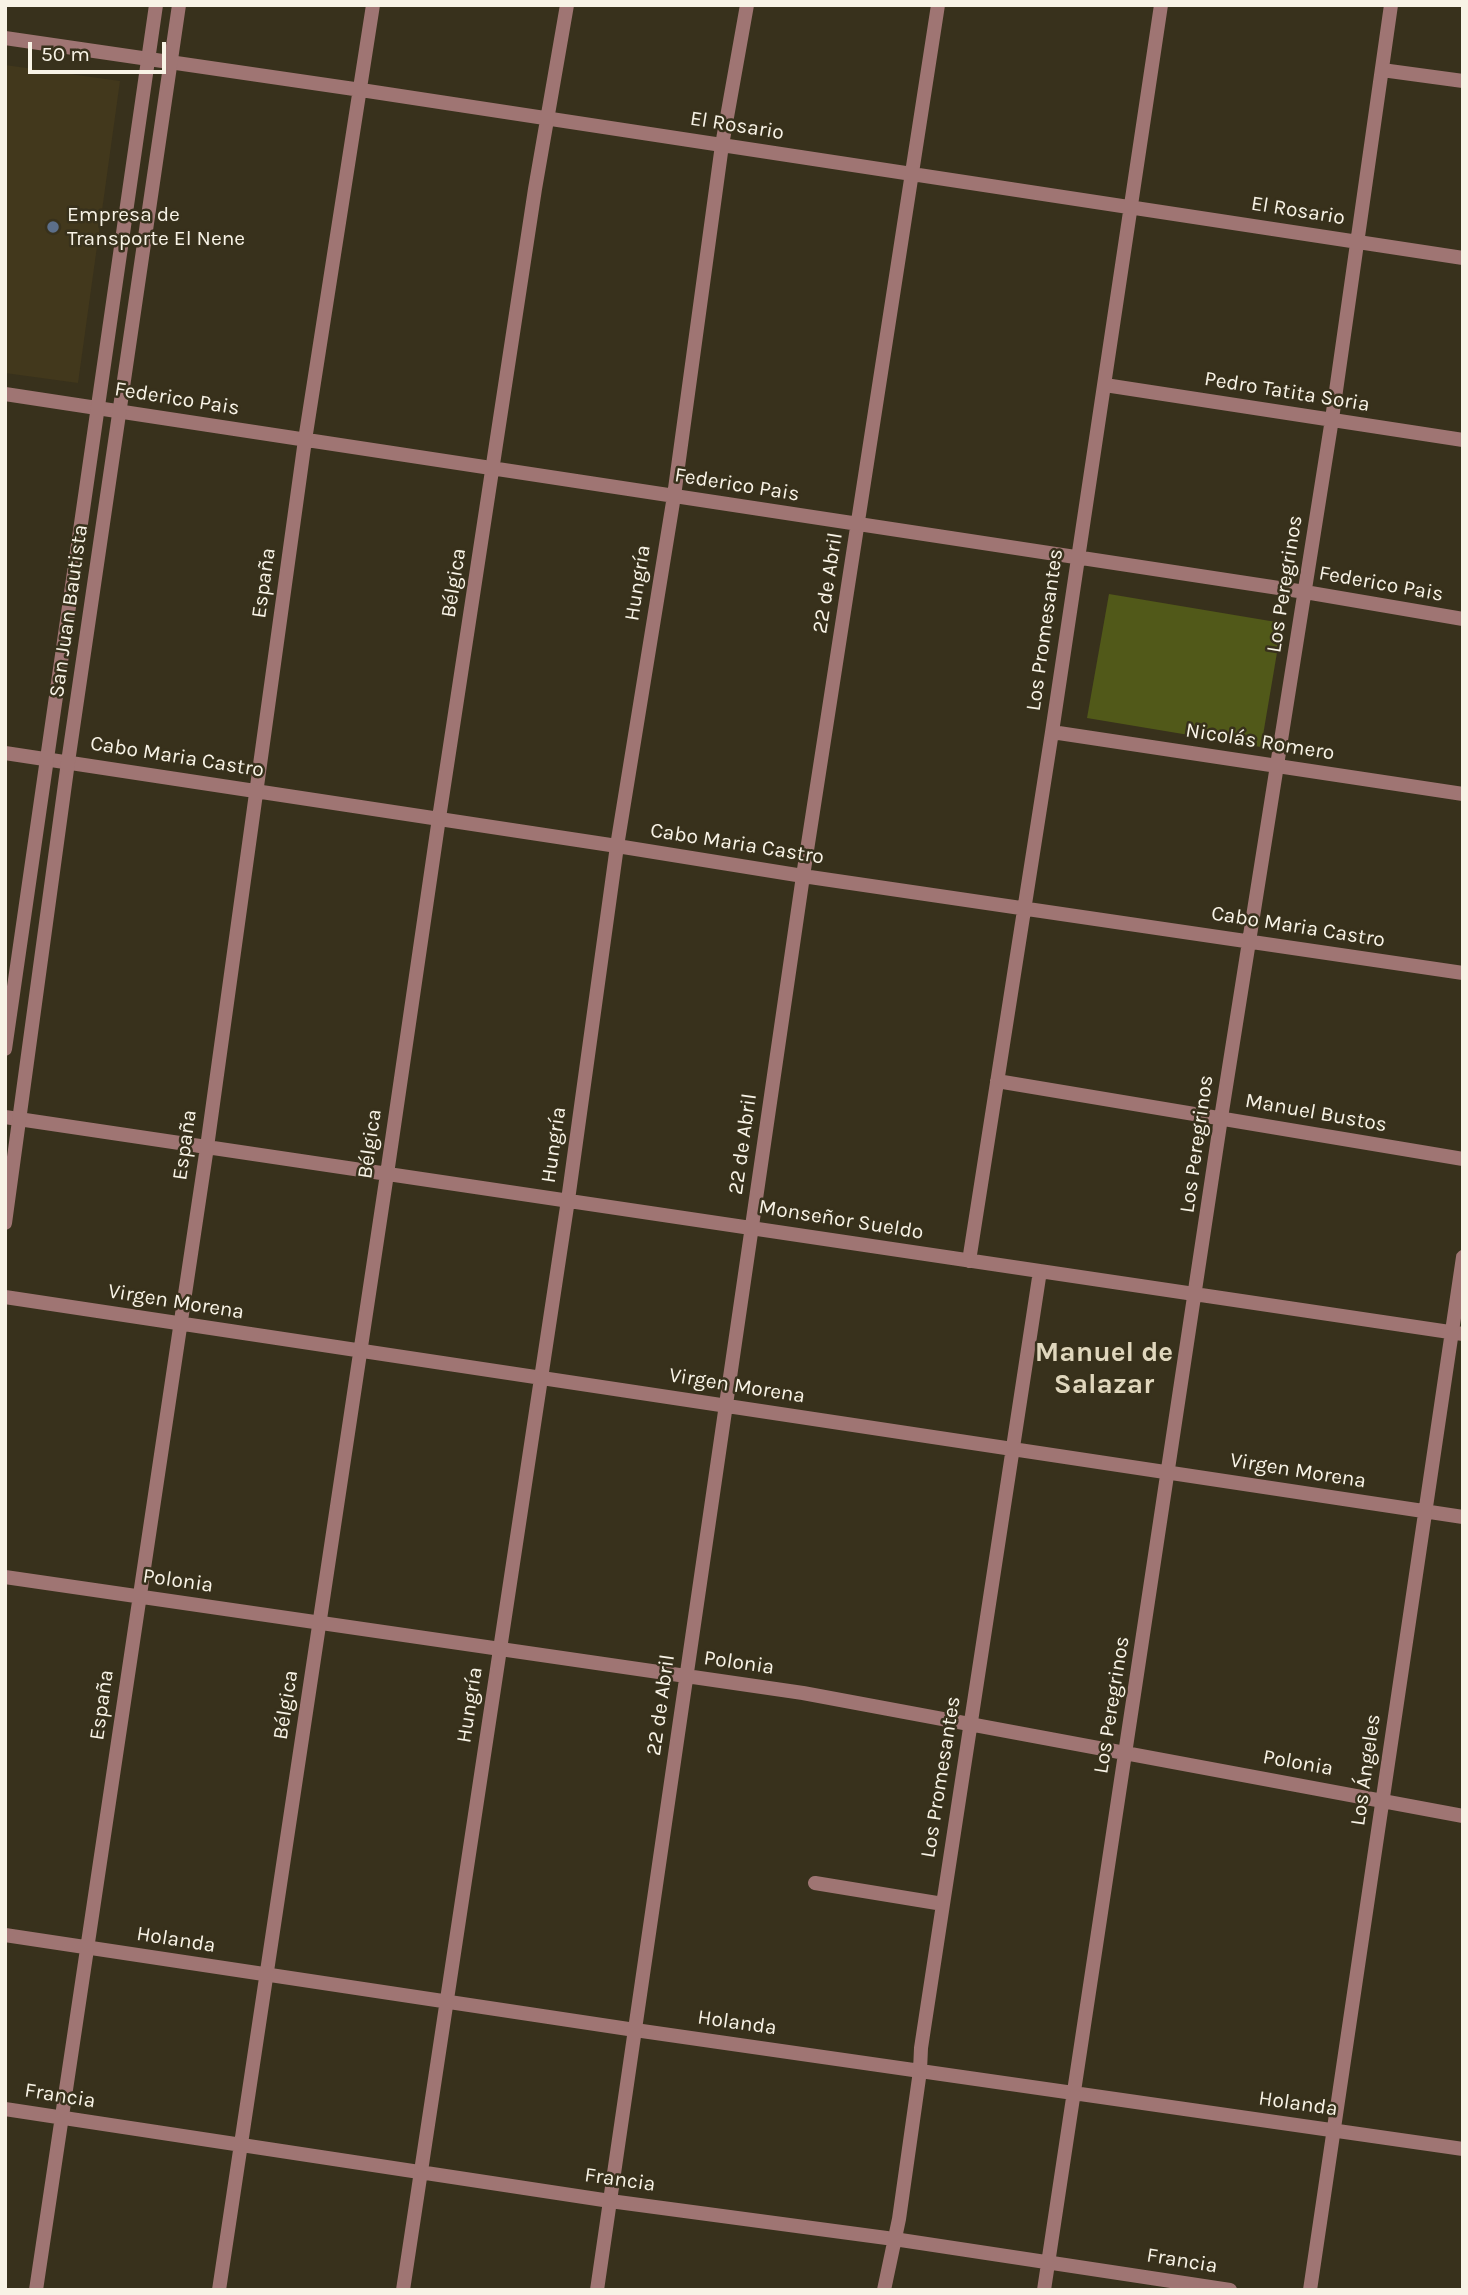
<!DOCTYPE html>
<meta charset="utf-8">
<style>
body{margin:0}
#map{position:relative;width:1468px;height:2295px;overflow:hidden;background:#38311c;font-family:Karla,sans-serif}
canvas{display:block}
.frame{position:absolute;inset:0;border:7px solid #f8f3e6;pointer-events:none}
.scale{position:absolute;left:28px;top:42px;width:138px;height:32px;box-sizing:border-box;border:4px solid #f8f3e6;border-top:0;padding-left:9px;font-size:21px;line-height:24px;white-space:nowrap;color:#f8f3e6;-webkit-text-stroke:5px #38311c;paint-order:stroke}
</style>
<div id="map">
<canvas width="1468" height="2295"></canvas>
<div class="frame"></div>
<div class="scale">50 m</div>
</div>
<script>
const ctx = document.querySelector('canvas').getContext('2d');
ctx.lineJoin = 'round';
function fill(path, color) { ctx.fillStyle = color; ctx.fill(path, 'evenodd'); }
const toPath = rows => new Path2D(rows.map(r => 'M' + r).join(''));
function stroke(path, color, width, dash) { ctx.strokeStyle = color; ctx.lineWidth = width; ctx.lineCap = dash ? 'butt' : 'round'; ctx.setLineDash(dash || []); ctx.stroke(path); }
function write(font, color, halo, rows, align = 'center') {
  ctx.font = font + ' Karla,sans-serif'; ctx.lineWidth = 5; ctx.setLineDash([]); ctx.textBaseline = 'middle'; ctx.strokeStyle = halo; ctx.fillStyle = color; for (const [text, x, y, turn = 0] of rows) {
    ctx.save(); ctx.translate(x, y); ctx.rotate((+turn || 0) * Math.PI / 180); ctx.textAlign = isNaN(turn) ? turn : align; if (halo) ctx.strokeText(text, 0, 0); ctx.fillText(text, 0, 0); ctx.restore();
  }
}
fill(toPath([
 [5,65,120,81,78,383,5,373]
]), '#42381c');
fill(toPath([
 [1109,594,1282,623,1261,747,1087,718]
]), '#515919');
stroke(toPath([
 [5,38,361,90,1463,258],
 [1382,70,1463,81],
 [1105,385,1463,440],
 [5,394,1305,592,1463,619],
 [1052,732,1463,794],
 [5,753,617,846,803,876,1463,973],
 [997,1081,1463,1159],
 [5,1117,1463,1334],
 [969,1261,1052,732,1161,5],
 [5,1297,1463,1517],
 [5,1577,803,1693,1463,1816],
 [815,1883,943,1904],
 [5,1935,635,2030,1463,2149],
 [5,2109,610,2201,894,2239,1230,2290],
 [36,2290,207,1147,305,440,373,5],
 [219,2290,387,1174,439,818,535,189,567,5],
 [403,2290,568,1200,617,846,674,496,722,145,747,5],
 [597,2290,803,876,938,5],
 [884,2290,899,2219,920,2071,921,2048,1040,1271],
 [1044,2290,1221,1118,1332,419,1391,5],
 [1310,2290,1463,1257]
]), '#9f7573', 14);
stroke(toPath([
 [5,1049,156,5],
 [5,1223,68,762,179,5]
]), '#9f7573', 14);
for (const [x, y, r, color] of [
 [53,227,7,"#5c6f8a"]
]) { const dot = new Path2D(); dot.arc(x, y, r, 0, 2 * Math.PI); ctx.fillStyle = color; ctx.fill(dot); stroke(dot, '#38311c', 2.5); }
write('21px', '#f8f3e6', '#38311c', [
 ["El Rosario",737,126,9],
 ["El Rosario",1298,211,9],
 ["Pedro Tatita Soria",1287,392,9],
 ["Federico Pais",177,399,9],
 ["Federico Pais",737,485,9],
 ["España",264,583,-82],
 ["Bélgica",454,583,-81],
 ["Hungría",638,583,-81],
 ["22 de Abril",828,583,-81],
 ["Los Peregrinos",1285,584,-81],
 ["Federico Pais",1381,584,10],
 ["San Juan Bautista",69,611,-82],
 ["Los Promesantes",1045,630,-82],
 ["Nicolás Romero",1260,742,9],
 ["Cabo Maria Castro",177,757,9],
 ["Cabo Maria Castro",737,844,9],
 ["Cabo Maria Castro",1298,927,9],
 ["Manuel Bustos",1316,1113,10],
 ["Bélgica",370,1144,-82],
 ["22 de Abril",743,1144,-82],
 ["Los Peregrinos",1197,1144,-82],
 ["España",185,1145,-82],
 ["Hungría",554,1145,-82],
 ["Monseñor Sueldo",841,1220,9],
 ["Virgen Morena",176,1302,9],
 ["Virgen Morena",737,1386,9],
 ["Virgen Morena",1298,1471,9],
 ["Polonia",178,1581,8],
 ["Polonia",739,1663,8],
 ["España",102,1705,-82],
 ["Bélgica",286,1705,-81],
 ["Hungría",470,1705,-81],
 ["22 de Abril",661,1705,-82],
 ["Los Peregrinos",1112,1705,-81],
 ["Polonia",1298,1763,10],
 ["Los Ángeles",1366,1770,-82],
 ["Los Promesantes",941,1777,-81],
 ["Holanda",176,1940,9],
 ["Holanda",737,2023,8],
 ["Francia",60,2096,9],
 ["Holanda",1298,2104,8],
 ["Francia",620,2180,8],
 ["Francia",1182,2261,9]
]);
write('21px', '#f8f3e6', '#38311c', [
 ["Empresa de",67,215],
 ["Transporte El Nene",67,239]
], 'left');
write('bold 28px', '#e0d7bd', '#38311c', [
 ["Manuel de",1104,1353],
 ["Salazar",1104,1385]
]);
</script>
